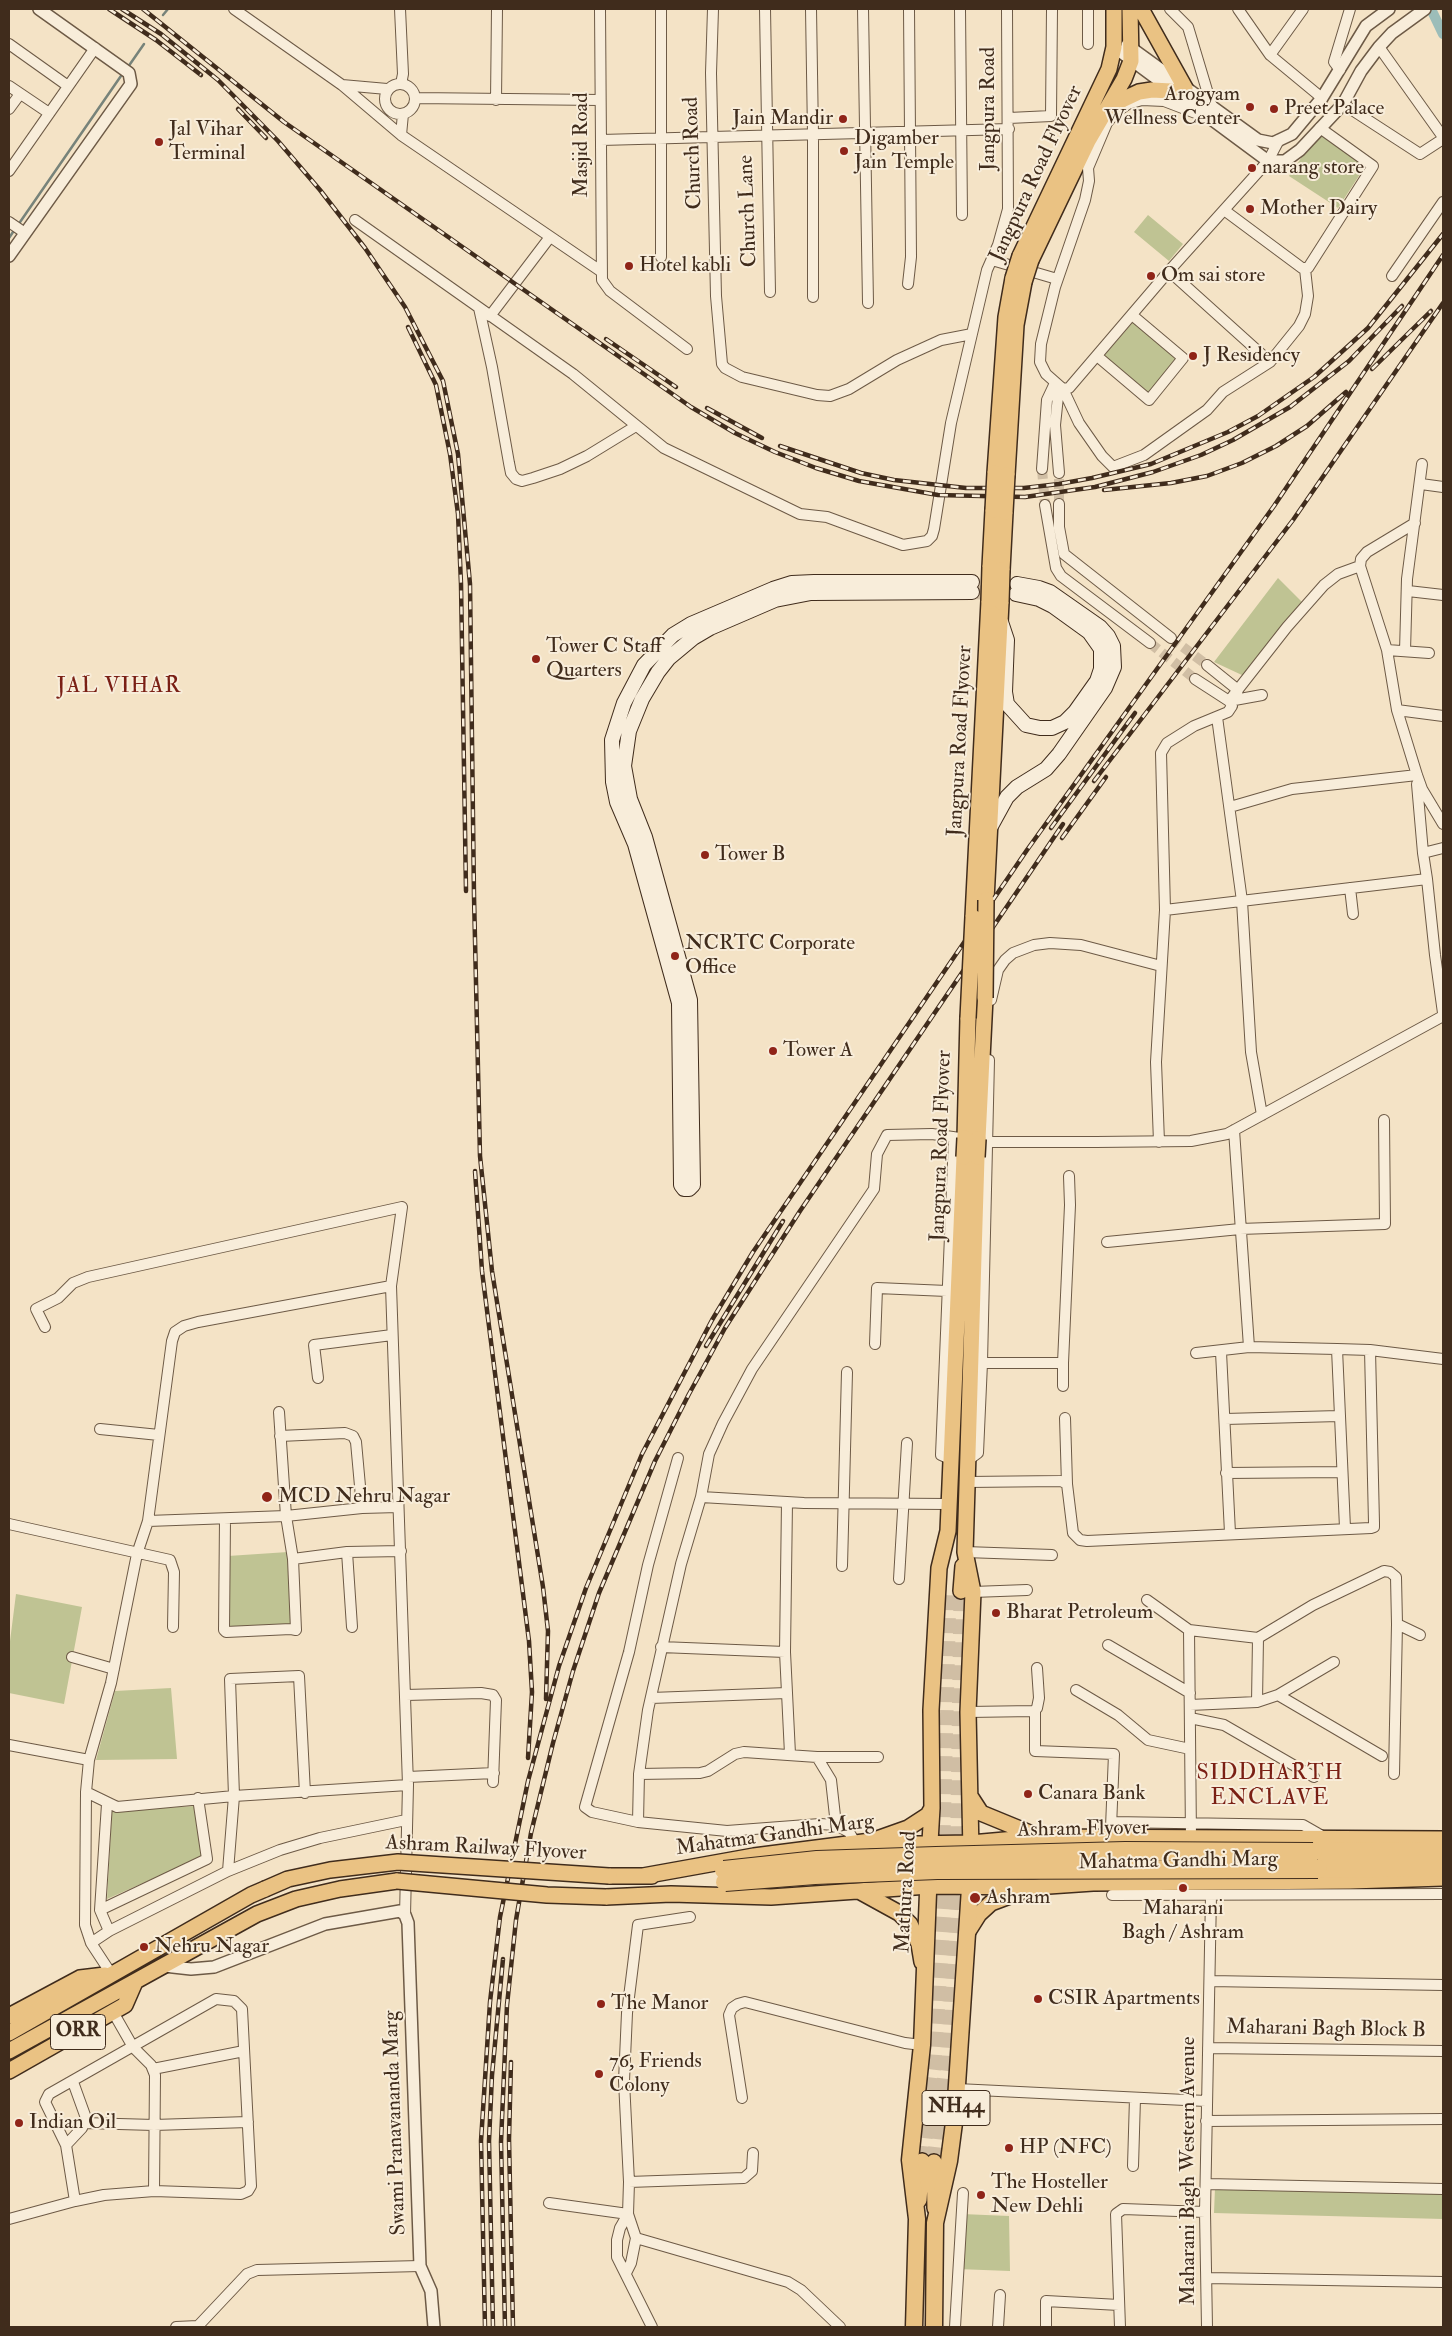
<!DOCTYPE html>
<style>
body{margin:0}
#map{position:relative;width:1452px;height:2336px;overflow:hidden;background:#f4e3c6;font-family:"IM FELL Double Pica",serif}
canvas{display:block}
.frame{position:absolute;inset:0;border:10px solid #402c1c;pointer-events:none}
</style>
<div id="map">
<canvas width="1452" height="2336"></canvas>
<div class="frame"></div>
</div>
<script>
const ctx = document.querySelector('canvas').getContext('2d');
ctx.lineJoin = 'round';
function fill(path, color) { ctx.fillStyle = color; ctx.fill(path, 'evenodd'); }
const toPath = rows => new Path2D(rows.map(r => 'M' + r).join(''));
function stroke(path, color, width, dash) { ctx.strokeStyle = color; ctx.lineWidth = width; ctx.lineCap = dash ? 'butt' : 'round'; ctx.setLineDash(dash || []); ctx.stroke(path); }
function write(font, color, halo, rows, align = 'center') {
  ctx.font = font + ' "IM FELL Double Pica",serif'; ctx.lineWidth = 4; ctx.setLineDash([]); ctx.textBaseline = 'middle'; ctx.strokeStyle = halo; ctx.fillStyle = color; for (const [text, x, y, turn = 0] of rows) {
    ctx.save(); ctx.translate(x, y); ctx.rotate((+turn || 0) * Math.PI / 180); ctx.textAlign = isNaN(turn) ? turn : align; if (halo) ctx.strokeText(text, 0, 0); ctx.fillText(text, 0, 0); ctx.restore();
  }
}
fill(toPath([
 [1318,133,1366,165,1338,208,1289,176],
 [1148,215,1183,244,1169,261,1134,232],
 [1134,321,1178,358,1147,394,1104,356],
 [1278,578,1302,602,1244,676,1214,662],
 [288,1552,296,1626,228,1631,228,1556],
 [16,1594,82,1607,64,1704,9,1693,9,1649],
 [171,1688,177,1759,96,1760,115,1691],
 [195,1806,202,1857,107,1899,112,1811],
 [1215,2188,1443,2194,1443,2219,1214,2213],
 [962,2214,1009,2216,1010,2271,957,2269]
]), '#bfc393');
stroke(toPath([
 [163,15,168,9],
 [128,67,144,44],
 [18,225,123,73],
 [9,238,15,229]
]), '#77837a', 2.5);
stroke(toPath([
 [1431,9,1443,34]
]), '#9cbdb9', 10);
stroke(toPath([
 [1042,469,1045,505],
 [1059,504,1059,473],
 [1171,638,1207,665],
 [1150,643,1195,679]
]), '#d0bea4', 10, [10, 5]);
stroke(toPath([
 [972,592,1016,594]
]), '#d0bea4', 14, [14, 7]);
stroke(toPath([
 [922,2161,934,2064,945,1890,943,1837,949,1591],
 [934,2162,946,2067,957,1891,961,1591]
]), '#d0bea4', 15, [15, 8]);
const minor = toPath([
 [234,9,342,85,401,135,602,272],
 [400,9,403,74,401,84],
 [600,9,602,280,610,291,687,349],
 [661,9,661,257],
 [713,9,711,73,716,296,722,364,725,368,742,377,817,395,830,396,849,389,897,360,941,340,972,334],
 [765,9,770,292],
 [811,9,813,135,813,297],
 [863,9,868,303],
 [960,9,962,215],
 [1088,9,1088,44],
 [1170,9,1188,27,1212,107],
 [1238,9,1270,55,1322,98],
 [9,44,68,86],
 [1379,47,1443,137],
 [1270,55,1303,9],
 [1340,70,1334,62,1350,9],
 '385 99a15 15 0 1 1 30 0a15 15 0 1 1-30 0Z',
 [342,85,387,89],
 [9,86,49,113],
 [415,98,600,100],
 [496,100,497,9],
 [1343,104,1420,154,1443,139],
 [9,109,20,94],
 [1206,117,1164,101,1142,100,1128,104,1116,112,1107,123,1088,168,1089,181,1085,200,1055,287,1041,344,1040,362,1046,374,1063,389,1079,423,1102,456,1113,467,1144,455,1207,410,1223,392,1270,362,1299,326,1305,314,1308,296,1305,269],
 [1009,118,1051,116,1052,9],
 [401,135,403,114],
 [601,140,1009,129],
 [9,171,95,48],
 [1224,210,1302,268,1308,268,1373,166,1320,128],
 [355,220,573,374,664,448,800,514,827,517,903,545,927,541,932,536,934,529,951,423,987,270,998,245,1008,209,1007,9],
 [9,222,25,233],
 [992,260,1057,279],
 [1169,271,1270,362],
 [1392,276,1443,202],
 [908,284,911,257,909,9],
 [479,308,492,367,509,463,511,473,516,479,522,481,533,478,560,469,587,456,636,426],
 [490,316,550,237],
 [1097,356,1149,400,1183,358,1132,315],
 [1063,389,1069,388,1169,271,1268,161,1279,140],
 [1042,469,1047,400,1055,383],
 [1059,473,1055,425,1059,387],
 [1421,484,1443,487],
 [1059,504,1059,527,1064,554,1171,638],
 [1045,505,1056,568,1061,576,1150,643],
 [1415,523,1367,552,1361,559,1360,566,1387,650,1397,710,1417,775,1422,789,1443,824],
 [1408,591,1443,595],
 [1387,650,1429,653],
 [1405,651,1407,579,1422,464],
 [1207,665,1238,690],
 [1195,679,1229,701,1287,627,1324,585,1338,574,1360,566],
 [1397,710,1443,716],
 [1217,717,1242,901,1251,1052,1262,1115],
 [1417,784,1423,853],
 [1230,807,1292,789,1417,775],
 [1427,879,1435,955,1443,1013],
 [1350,888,1353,914],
 [1165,910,1427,879,1423,853,1443,848],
 [991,1000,998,970,1005,960,1013,953,1034,945,1050,943,1081,945,1161,966],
 [1234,1130,1249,1347],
 [1159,1142,1156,1062,1165,910,1161,753,1167,743,1194,726,1228,712,1232,706,1229,701,1262,695],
 [1107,1242,1240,1229,1385,1224,1384,1120],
 [45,1327,36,1309,58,1298,73,1283,88,1277,402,1207,391,1286,408,1785],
 [875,1344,877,1288,947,1291],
 [1337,1349,1345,1528],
 [1221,1352,1230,1533],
 [1196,1353,1249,1347,1337,1349,1370,1350,1443,1359],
 [982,1363,1063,1363,1070,1205,1069,1176],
 [1063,1363,1063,1386],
 [318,1378,314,1345,392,1335],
 [1065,1418,1067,1484],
 [1225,1419,1339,1416],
 [100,1429,159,1435],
 [280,1436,345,1433,353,1436,356,1442,362,1508],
 [678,1458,648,1565,629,1652,585,1807,592,1812,638,1822,727,1831,820,1824,836,1825,849,1832,855,1842],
 [950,1459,941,1455,954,1138],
 [967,1461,978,1453,982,1363,989,1060],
 [1226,1473,1342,1472],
 [967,1482,1061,1481,1067,1484,1073,1533,1080,1540,1087,1541,1371,1528,1374,1527,1374,1523,1370,1350],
 [701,1497,804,1503,948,1504],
 [787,1502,785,1652,790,1754],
 [225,1519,224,1630,226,1632,291,1629,296,1630,293,1559,286,1516,279,1412],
 [148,1521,286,1516,362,1508,398,1507],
 [9,1524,170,1560,174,1572,173,1627],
 [347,1552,352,1627],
 [965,1552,1052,1555],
 [293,1559,347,1552,401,1551],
 [842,1566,847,1372],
 [899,1579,907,1443],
 [973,1592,1027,1590],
 [1147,1600,1189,1630,1191,1838],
 [1397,1624,1420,1635],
 [1189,1630,1258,1638],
 [1108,1645,1190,1693],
 [661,1647,785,1652],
 [72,1657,114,1669],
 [1076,1690,1118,1715,1148,1740,1190,1749],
 [406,1695,481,1693,493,1695,496,1700,493,1782],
 [1278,1695,1382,1756],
 [651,1698,787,1693],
 [1257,1702,1258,1638,1313,1605,1384,1571,1390,1572,1396,1577,1397,1624,1394,1774],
 [1190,1705,1257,1702,1278,1695,1334,1662],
 [1035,1710,1035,1751,1114,1754,1111,1827],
 [968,1712,1034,1711,1037,1708,1039,1698,1037,1668],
 [1190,1718,1224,1725,1314,1777],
 [9,1745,89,1760],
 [817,1757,831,1780,836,1825],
 [639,1774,700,1773,708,1771,735,1754,744,1752,817,1757,878,1757],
 [408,1777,494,1773],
 [86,1792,117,1807,234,1796,230,1679,299,1676,305,1793],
 [107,1804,100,1910,109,1931],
 [638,1822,639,1774,648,1710,681,1564,701,1497,709,1454,723,1423,752,1369,874,1189,877,1154,887,1135,932,1134,987,1142,1096,1142,1191,1141,1227,1134,1443,1016],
 [1112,1822,1303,1825,1324,1837],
 [228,1871,234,1796,408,1785,405,1915],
 [1112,1895,1443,1894],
 [100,1910,207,1859,198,1798],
 [91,1943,109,1931,228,1871,280,1850,320,1838,406,1820],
 [112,1975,91,1943,85,1925,86,1792,89,1760,111,1683,137,1554,148,1521,172,1341,175,1332,184,1326,198,1322,391,1286],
 [1210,1981,1443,1985],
 [113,2012,133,2047,151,2065,155,2075,154,2191],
 [1208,2048,1443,2051],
 [153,2069,244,2051],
 [73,2082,86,2118,82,2128,66,2145,75,2201],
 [957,2089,1206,2101],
 [742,2098,729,2015,732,2008,738,2004,745,2002,905,2043,922,2045],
 [1206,2121,1443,2119],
 [84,2123,154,2125,248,2122],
 [1133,2166,1135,2098],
 [629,2182,744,2178,752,2171,753,2153],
 [1207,2184,1443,2189],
 [549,2203,628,2214],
 [628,2214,620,2228,617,2240,617,2257,652,2327],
 [9,2219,75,2201,104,2195,154,2191,241,2194,248,2191,251,2186,242,2009,234,2001,216,1999,49,2094,45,2102,66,2145],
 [636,2238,788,2282,801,2290,840,2327],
 [626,2273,631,2263,636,2238,628,2214,629,2182,624,2081,627,2013,638,1925,690,1917],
 [1207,2278,1443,2282],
 [176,2327,198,2326,247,2274,257,2270,420,2266],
 [955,2327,963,2193],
 [998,2327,1000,2295],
 [1046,2327,1046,2301,1119,2305],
 [1120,2327,1116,2214,1123,2209,1205,2212],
 [1207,2327,1205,2212,1211,1895]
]);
const tertiary = toPath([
 [1127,45,1258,140,1273,143,1292,134,1322,98,1366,26,1389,9],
 [1114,47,1268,161,1285,161,1300,150,1343,104,1361,71,1379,47,1392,33,1425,9],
 [9,256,131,84,129,73,39,9],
 [164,1966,191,1969,214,1967,325,1924,400,1911,405,1915,408,1923,420,2266,431,2291,434,2327]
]);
const secondary = toPath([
 [972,582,814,582,792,583,773,589,691,624,673,635,644,665,624,703,612,740,613,782,617,802,635,844,679,1003,681,1185,684,1189,689,1189,693,1185,690,1000,645,837,630,799,624,766,629,731,642,699,658,672,669,658,693,638,710,628,775,600,811,593,972,592],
 [1001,622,1007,640,1005,692,1007,704,1026,725,1040,728,1052,728,1065,722,1075,712,1097,681,1101,669,1101,649,1089,632,1053,606,1039,599,1016,594],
 [990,828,1007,797,1017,787,1046,769,1059,754,1105,688,1114,667,1113,646,1108,636,1100,627,1050,592,1039,588,1017,584]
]);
const primary = toPath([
 [1141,9,1185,88],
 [1110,109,1122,100,1139,92,1152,90,1171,91],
 [1020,256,1109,69,1114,47,1114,9],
 [1031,260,1088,141,1124,79,1131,61,1130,9],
 [995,473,1006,317,1013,278],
 [1007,475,1016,325,1024,282],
 [990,567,993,510],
 [1002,570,1005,512],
 [986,900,1001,602],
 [973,917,989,601],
 [965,1138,968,1018],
 [978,1139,985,998],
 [961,1591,963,1566],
 [970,1796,981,1813,1037,1836],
 [877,1839,908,1828,928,1815,932,1808],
 [930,1842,932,1808,931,1710,939,1568,948,1531,964,1157],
 [971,1851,968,1712,973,1592,965,1552,977,1157],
 [609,1876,652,1876],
 [643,1876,754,1856,871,1841,909,1844,971,1843,1038,1837,1443,1839],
 [859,1891,899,1913,910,1924,919,1944,922,1962],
 [606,1897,671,1894,771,1897,929,1886,1034,1887,1093,1883,1350,1881,1443,1878],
 [967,1933,979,1914,991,1903,1023,1891],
 [9,2016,80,1978,105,1975],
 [9,2033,251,1895,265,1889],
 [9,2051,257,1914,296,1899,340,1889,397,1881],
 [9,2071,125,2005,135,1982],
 [934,2162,935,2208],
 [919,2200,922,2161]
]);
const trunk = toPath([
 [914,2327,917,2219,910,2160,922,2045,930,1842],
 [934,2327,935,2223,949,2161,955,2115,970,1888]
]);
const motorway = toPath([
 [1313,1852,1443,1851],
 [1318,1869,1443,1867]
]);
stroke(minor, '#6d5a46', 12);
stroke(tertiary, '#6d5a46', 14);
stroke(secondary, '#402c1c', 16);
stroke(primary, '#402c1c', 18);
stroke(trunk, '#402c1c', 19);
stroke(motorway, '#402c1c', 20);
stroke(minor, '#f8edda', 10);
stroke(tertiary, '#f8edda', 11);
stroke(secondary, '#f8edda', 14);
stroke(primary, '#eac283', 15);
stroke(trunk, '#eac283', 16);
stroke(motorway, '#eac283', 18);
const rail = toPath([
 [109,9,156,40,201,75],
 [122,9,161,34,218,80,278,141,320,190,365,248,405,307,443,381,458,454,470,584,474,896,480,1156,492,1271,543,1587,548,1631,546,1699],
 [143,9,284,122,691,407,735,433,775,452,816,468,859,481,938,495,1025,497,1095,487,1153,472,1201,455,1233,440,1290,407,1349,361,1402,306],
 [238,109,266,138],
 [408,327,436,385,450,454,458,514,461,584,466,891],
 [606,339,676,387],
 [1372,369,1431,311],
 [707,408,762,438],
 [780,446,861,473,894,480,966,488,1024,488,1059,484,1092,478,1151,464,1228,432,1258,416,1314,377,1368,328,1443,234],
 [1104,490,1171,483,1207,476,1242,463,1276,446,1307,426,1346,392],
 [1094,781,1293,520,1443,303],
 [1051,828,1135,713],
 [1062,838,1106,777],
 [475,1171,482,1271,529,1641,532,1692,528,1758],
 [706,1346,783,1221],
 [511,2062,509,2139,513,2327],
 [485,2327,481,2141,490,2002,500,1917,528,1781,559,1666,586,1588,642,1454,712,1320,753,1252,1027,850,1274,506,1443,255],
 [493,2327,489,2141,492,2075,503,1959],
 [505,2327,501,2142,507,2005,516,1920,531,1833,553,1743,573,1671,599,1593,655,1461,689,1394,725,1328,800,1211,1063,824]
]);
stroke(rail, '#402c1c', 4.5);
stroke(rail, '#f8edda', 2.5, [8]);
const primaryBridge = toPath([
 [1013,278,1020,256],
 [1024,282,1031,260],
 [993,510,995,473],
 [1005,512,1007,475],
 [989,601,990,567],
 [1001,602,1002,570],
 [985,998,986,900],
 [968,1018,973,917],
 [964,1157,965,1138],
 [977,1157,978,1139],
 [397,1881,547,1895,606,1897],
 [265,1889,288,1879,330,1870,398,1862,609,1876]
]);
const motorwayBridge = toPath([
 [724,1870,817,1860,936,1856,1125,1851,1313,1852],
 [725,1882,815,1875,937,1870,1318,1869]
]);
stroke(primaryBridge, '#402c1c', 18, []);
stroke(motorwayBridge, '#402c1c', 20, []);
stroke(primaryBridge, '#eac283', 15);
stroke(motorwayBridge, '#eac283', 18);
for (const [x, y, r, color] of [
 [1250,107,5,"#8f2418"],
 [1274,109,5,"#8f2418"],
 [843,119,5,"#8f2418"],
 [159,142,5,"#8f2418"],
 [844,151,5,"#8f2418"],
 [1252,168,5,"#8f2418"],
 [1250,209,5,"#8f2418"],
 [629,266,5,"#8f2418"],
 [1151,276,5,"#8f2418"],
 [1193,356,5,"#8f2418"],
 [536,659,5,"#8f2418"],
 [705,855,5,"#8f2418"],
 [675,956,5,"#8f2418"],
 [773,1051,5,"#8f2418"],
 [267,1497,6,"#8f2418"],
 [996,1613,5,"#8f2418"],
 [1028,1794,5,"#8f2418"],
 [1183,1888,5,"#8f2418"],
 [975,1898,6,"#8f2418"],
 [144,1947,5,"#8f2418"],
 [1038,1999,5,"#8f2418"],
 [601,2004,5,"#8f2418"],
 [599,2074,5,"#8f2418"],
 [19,2123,5,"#8f2418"],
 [1009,2148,5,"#8f2418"],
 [981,2195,5,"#8f2418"]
]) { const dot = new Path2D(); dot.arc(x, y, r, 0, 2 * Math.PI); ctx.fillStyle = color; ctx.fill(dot); stroke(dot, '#f8edda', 2); }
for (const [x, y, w] of [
 [78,2032,55],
 [956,2108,68]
]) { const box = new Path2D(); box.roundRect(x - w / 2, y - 17.5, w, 35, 4); ctx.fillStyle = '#f8edda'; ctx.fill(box); stroke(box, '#402c1c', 1); }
write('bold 20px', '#402c1c', null, [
 ["ORR",78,2032],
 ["NH44",956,2108]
]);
write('21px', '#402c1c', '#f8edda', [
 ["Arogyam",1240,95,"right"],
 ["Wellness Center",1240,119,"right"],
 ["Preet Palace",1284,109],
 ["Jain Mandir",833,119,"right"],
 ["Jal Vihar",169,130],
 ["Terminal",169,154],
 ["Digamber",854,139],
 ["Jain Temple",854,163],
 ["narang store",1262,168],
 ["Mother Dairy",1260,209],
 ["Hotel kabli",639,266],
 ["Om sai store",1161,276],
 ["J Residency",1203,356],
 ["Tower C Staff",546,647],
 ["Quarters",546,671],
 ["Tower B",715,855],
 ["NCRTC Corporate",685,944],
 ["Office",685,968],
 ["Tower A",783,1051],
 ["MCD Nehru Nagar",278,1497],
 ["Bharat Petroleum",1006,1613],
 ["Canara Bank",1038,1794],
 ["Ashram",986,1898],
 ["Maharani",1183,1909,"center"],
 ["Bagh / Ashram",1183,1933,"center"],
 ["Nehru Nagar",154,1947],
 ["CSIR Apartments",1048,1999],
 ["The Manor",611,2004],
 ["76, Friends",609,2062],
 ["Colony",609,2086],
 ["Indian Oil",29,2123],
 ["HP (NFC)",1019,2148],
 ["The Hosteller",991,2183],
 ["New Dehli",991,2207]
], 'left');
write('21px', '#402c1c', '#f8edda', [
 ["Jangpura Road",989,109,-90],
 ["Masjid Road",582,145,-90],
 ["Church Road",694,153,-92],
 ["Jangpura Road Flyover",1037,174,-65],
 ["Church Lane",749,211,-92],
 ["Jangpura Road Flyover",961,741,-87],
 ["Jangpura Road Flyover",942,1146,-88],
 ["Ashram Flyover",1083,1830,-1],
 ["Mahatma Gandhi Marg",775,1836,-8],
 ["Ashram Railway Flyover",486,1849,3],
 ["Mahatma Gandhi Marg",1178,1862,-1],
 ["Mathura Road",907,1892,-87],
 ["Maharani Bagh Block B",1326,2030,1],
 ["Swami Pranavananda Marg",396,2123,-92],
 ["Maharani Bagh Western Avenue",1189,2171,-90]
]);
ctx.letterSpacing = '1px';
write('22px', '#7a1f14', '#f8edda', [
 ["JAL VIHAR",119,687],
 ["SIDDHARTH",1270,1774],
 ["ENCLAVE",1270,1799]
]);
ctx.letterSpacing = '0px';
</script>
